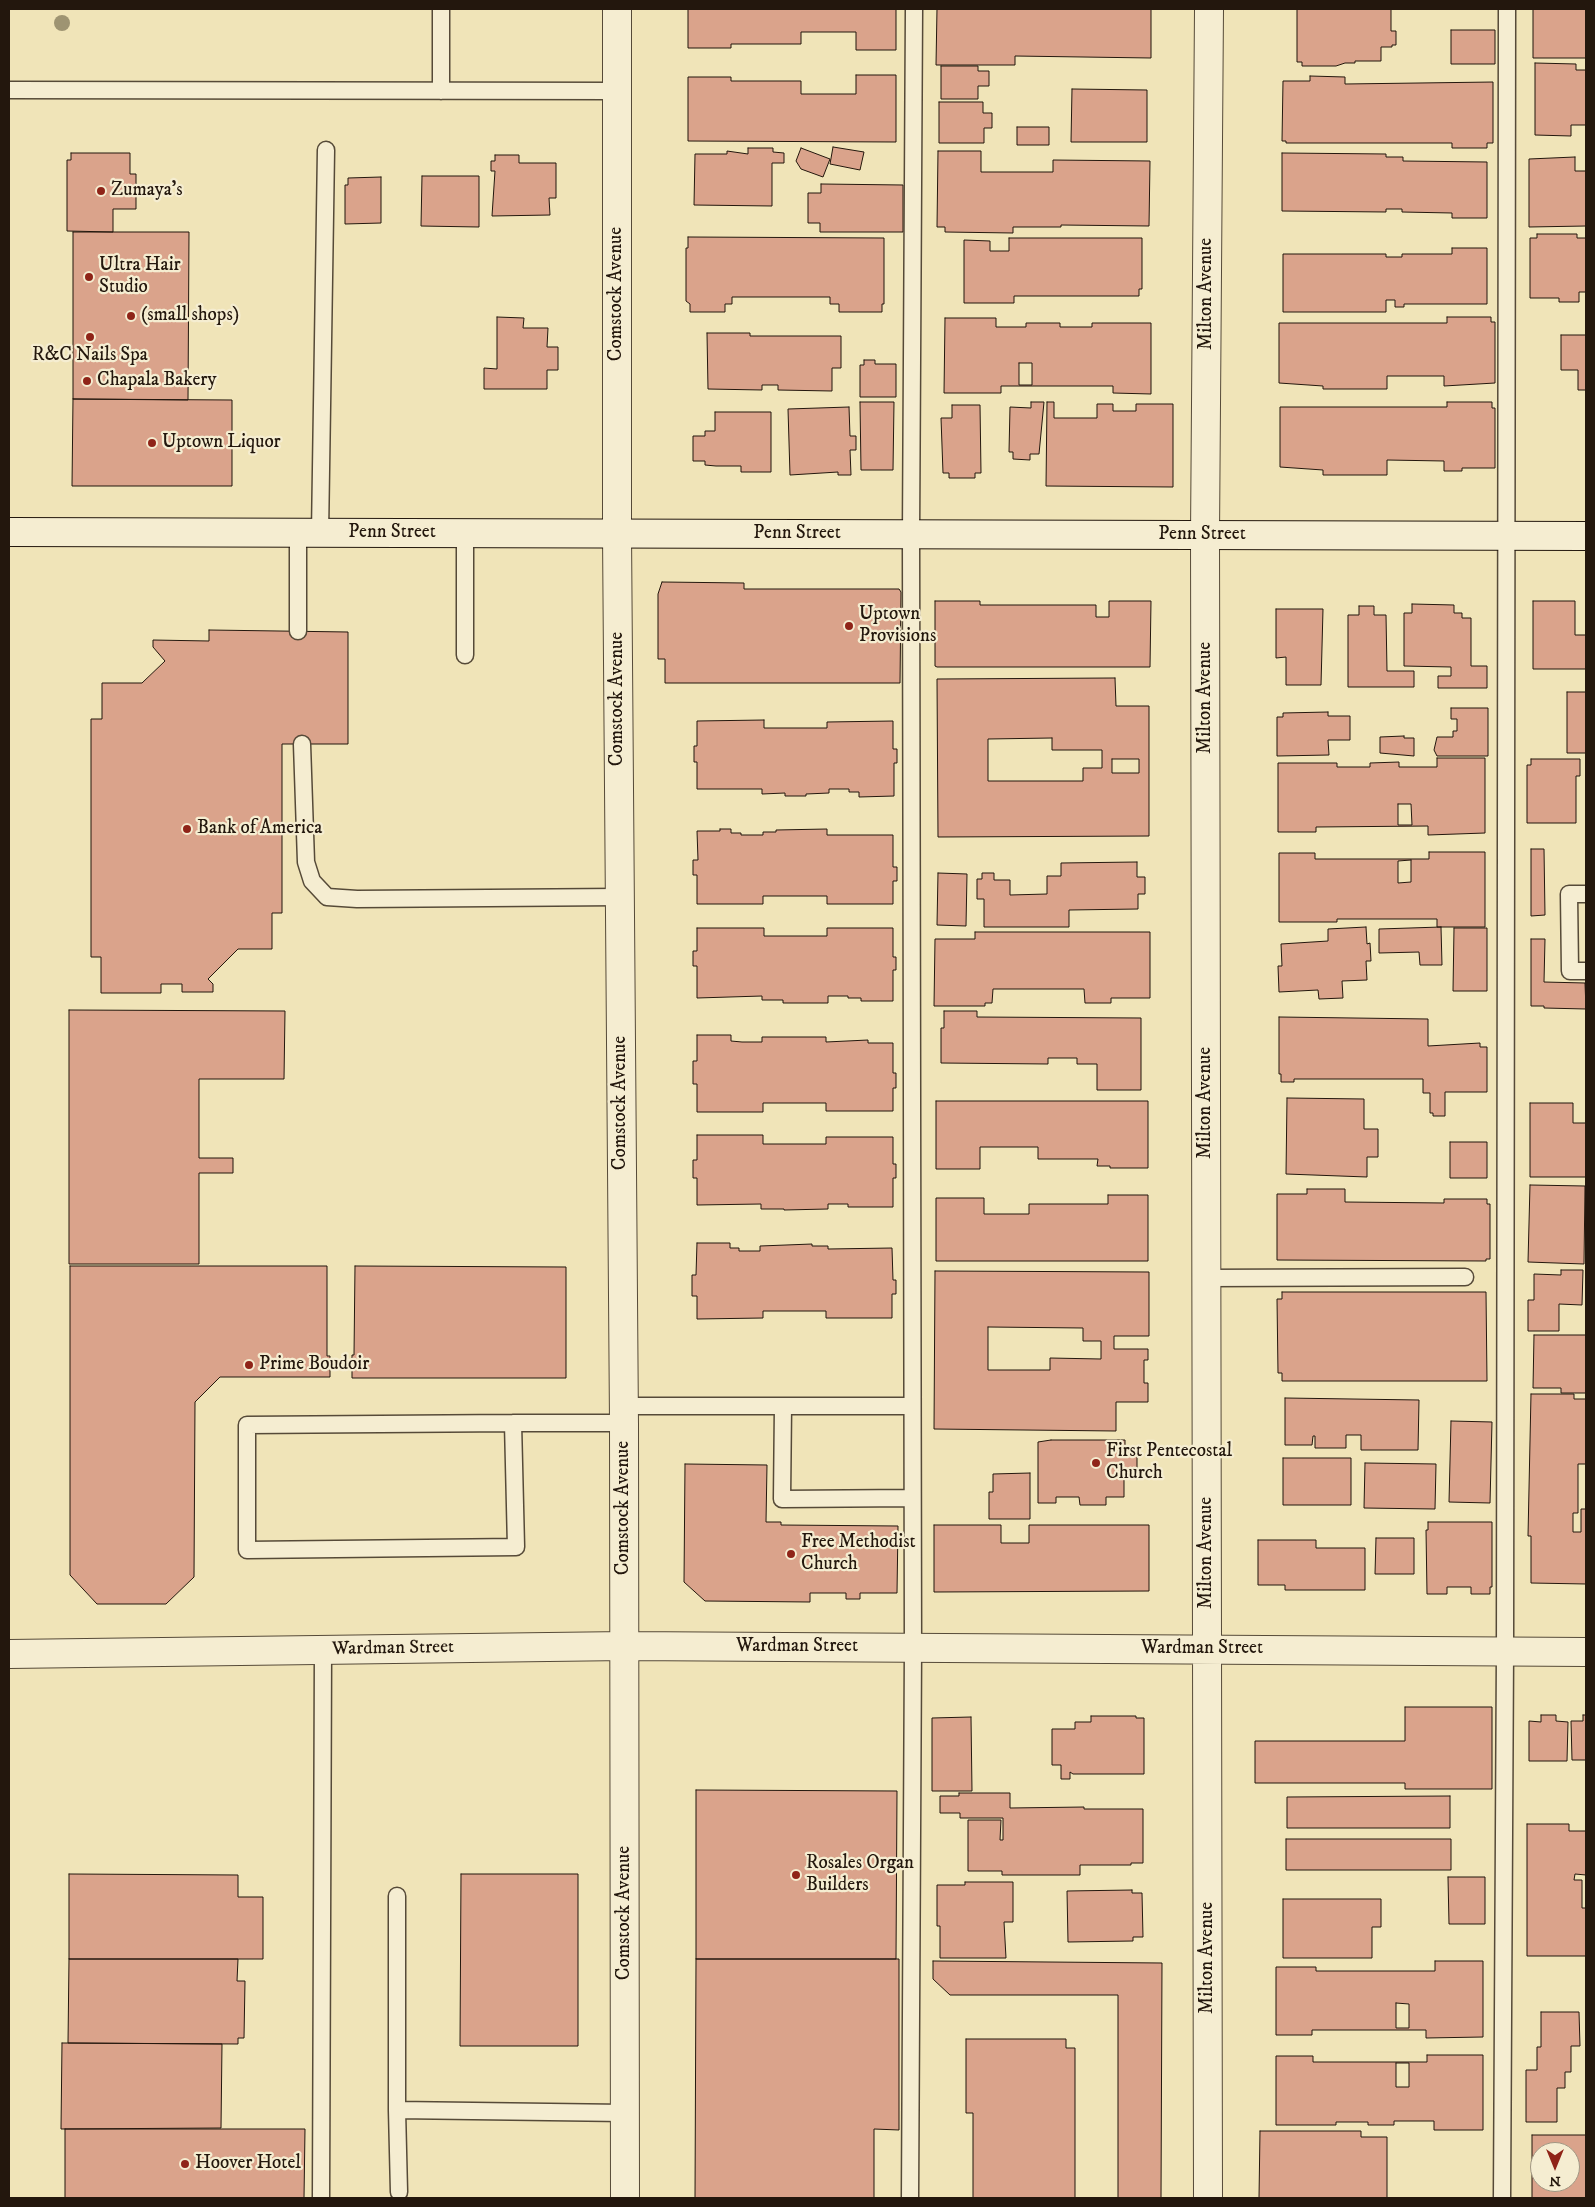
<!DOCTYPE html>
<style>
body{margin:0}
#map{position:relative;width:1595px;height:2207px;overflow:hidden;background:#f0e4b8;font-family:"IM FELL DW Pica",serif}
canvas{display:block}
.frame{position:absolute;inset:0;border:10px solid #23170d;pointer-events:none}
.north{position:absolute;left:1530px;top:2142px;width:50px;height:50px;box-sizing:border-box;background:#f5edd1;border:1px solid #a19783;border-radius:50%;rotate:180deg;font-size:14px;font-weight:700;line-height:20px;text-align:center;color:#23170d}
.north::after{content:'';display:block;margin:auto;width:18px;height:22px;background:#8f2418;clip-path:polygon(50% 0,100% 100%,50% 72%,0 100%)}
</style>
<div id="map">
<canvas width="1595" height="2207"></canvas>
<div class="frame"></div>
<div class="north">N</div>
</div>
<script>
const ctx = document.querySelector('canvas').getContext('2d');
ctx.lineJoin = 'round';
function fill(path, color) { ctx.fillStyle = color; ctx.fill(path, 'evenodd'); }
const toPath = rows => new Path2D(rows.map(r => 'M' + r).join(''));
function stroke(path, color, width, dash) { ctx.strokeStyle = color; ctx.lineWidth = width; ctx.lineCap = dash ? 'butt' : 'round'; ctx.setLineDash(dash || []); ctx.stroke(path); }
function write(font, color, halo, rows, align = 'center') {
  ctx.font = font + ' "IM FELL DW Pica",serif'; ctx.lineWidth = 4.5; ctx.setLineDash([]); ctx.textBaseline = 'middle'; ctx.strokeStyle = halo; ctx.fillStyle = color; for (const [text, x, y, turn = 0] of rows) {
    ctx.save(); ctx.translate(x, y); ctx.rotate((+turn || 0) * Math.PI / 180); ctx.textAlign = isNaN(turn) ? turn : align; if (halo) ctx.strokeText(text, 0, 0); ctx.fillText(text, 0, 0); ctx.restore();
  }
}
const building = toPath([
 [688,9,896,9,896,50,856,50,856,32,801,32,801,44,731,44,731,48,688,48,688,9],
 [937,9,1151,9,1151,58,1015,56,1015,65,936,65,937,9],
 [1297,9,1391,9,1391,31,1396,31,1396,45,1392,45,1392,47,1381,47,1381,61,1355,61,1355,63,1345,63,1336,66,1302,66,1302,62,1297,62,1297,9],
 [1533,9,1586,9,1586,58,1533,58,1533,9],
 [1451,30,1495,30,1495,64,1451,64,1451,30],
 [1535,63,1576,64,1576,70,1586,70,1586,125,1571,125,1571,136,1535,135,1535,63],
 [941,66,978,66,978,71,989,71,989,86,978,86,978,99,941,99,941,66],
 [856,75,896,75,896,142,688,141,688,77,731,77,731,81,801,81,801,94,856,94,856,75],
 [1310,76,1345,77,1345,84,1493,82,1493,143,1487,143,1487,148,1452,148,1452,143,1286,143,1286,141,1282,141,1283,81,1310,81,1310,76],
 [1072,89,1147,90,1147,142,1071,142,1072,89],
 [939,102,983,102,983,113,992,113,992,128,984,128,984,143,939,143,939,102],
 [1017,127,1049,127,1049,145,1017,145,1017,127],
 [833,147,864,152,860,170,830,164,833,147],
 [748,148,773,148,773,152,784,153,784,163,772,163,772,206,694,205,695,154,727,154,727,151,748,154,748,148],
 [801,148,830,159,823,177,801,169,796,161,801,148],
 [938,151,981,151,981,172,1053,172,1053,160,1150,161,1149,226,1061,225,1061,227,1013,227,1013,233,945,232,945,227,937,227,938,151],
 [71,153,130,153,130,174,136,174,136,209,113,209,113,232,67,231,67,160,71,160,71,153],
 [1282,153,1386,154,1386,157,1403,157,1403,161,1487,162,1487,218,1452,218,1452,213,1402,212,1402,209,1386,209,1386,212,1282,211,1282,153],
 [495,155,519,155,519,163,556,163,556,198,549,198,550,215,492,216,495,171,491,171,491,161,495,161,495,155],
 [1575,157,1575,171,1586,171,1586,226,1529,227,1529,159,1575,157],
 [422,176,479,176,479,227,421,226,422,176],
 [381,177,381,223,345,224,345,185,348,185,348,178,381,177],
 [821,184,903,185,903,232,820,232,820,223,808,223,808,193,821,193,821,184],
 [73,232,189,232,188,400,73,399,73,232],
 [1537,234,1577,234,1577,238,1586,238,1586,292,1579,292,1579,302,1559,302,1559,298,1530,298,1530,238,1537,238,1537,234],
 [688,237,884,238,884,304,882,304,882,312,839,312,839,304,830,304,830,297,732,297,732,304,725,304,725,312,690,312,690,304,686,301,686,248,688,248,688,237],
 [1009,238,1142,238,1142,289,1139,289,1139,296,1014,296,1014,303,964,303,964,240,990,241,990,251,1009,251,1009,238],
 [1452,248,1487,248,1487,304,1404,304,1404,307,1395,307,1395,300,1386,300,1386,312,1283,312,1283,254,1386,254,1386,257,1402,257,1402,254,1452,254,1452,248],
 [497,317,524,318,523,328,548,328,547,347,558,347,558,370,547,370,547,389,484,389,484,368,497,369,497,317],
 [1447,317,1491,317,1491,322,1495,322,1495,383,1444,386,1444,376,1387,376,1387,389,1323,389,1323,386,1279,383,1279,323,1447,323,1447,317],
 [945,318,996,318,996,327,1026,327,1026,323,1060,323,1060,327,1092,327,1092,323,1151,323,1151,394,1113,393,1113,386,1001,386,1001,393,944,393,945,318],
 [1019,363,1032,363,1032,385,1019,385,1019,363],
 [707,333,750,333,750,336,841,336,841,368,832,368,832,391,778,390,778,385,762,385,762,390,708,389,707,333],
 [1561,335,1586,335,1586,390,1578,390,1578,370,1561,370,1561,335],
 [864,360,875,360,875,364,896,364,896,397,860,397,860,365,864,365,864,360],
 [73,399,232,400,232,486,72,486,73,399],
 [860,402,894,402,893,470,861,470,860,402],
 [1031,402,1044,402,1039,454,1030,454,1030,460,1013,459,1013,452,1009,452,1010,407,1031,408,1031,402],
 [1047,402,1054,402,1054,418,1097,418,1097,404,1113,404,1113,411,1136,411,1136,404,1173,404,1173,487,1046,486,1047,402],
 [1447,402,1492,402,1492,408,1495,408,1495,468,1462,468,1462,471,1444,471,1444,461,1387,460,1387,475,1323,475,1323,470,1280,467,1280,407,1447,407,1447,402],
 [952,405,980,405,981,473,975,473,975,478,949,478,949,473,943,473,941,418,952,418,952,405],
 [849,407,850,436,856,436,856,450,850,450,851,475,838,475,838,472,790,475,788,409,849,407],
 [715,412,771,412,771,472,741,472,741,466,716,466,705,465,705,461,693,461,693,436,705,436,705,431,715,431,715,412],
 [662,582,744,583,744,589,899,589,901,592,900,683,665,683,665,659,658,659,658,594,662,582],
 [935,601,980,601,980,605,1096,605,1096,617,1109,617,1109,601,1151,601,1150,667,937,667,935,666,935,601],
 [1533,601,1575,601,1575,635,1586,635,1586,669,1533,669,1533,601],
 [1412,604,1454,605,1454,613,1462,613,1462,618,1471,618,1471,666,1487,666,1487,688,1438,688,1438,676,1451,676,1451,667,1404,666,1404,613,1412,613,1412,604],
 [1359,606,1374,606,1374,615,1386,615,1387,671,1414,671,1414,687,1348,687,1348,615,1359,615,1359,606],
 [1276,609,1323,609,1321,685,1286,685,1286,657,1276,658,1276,609],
 [209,630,348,632,348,744,282,744,282,913,272,913,272,949,238,949,208,979,213,984,213,992,182,992,182,984,161,984,161,993,101,993,101,957,91,957,91,719,102,719,102,683,142,683,165,661,153,647,153,640,209,641,209,630],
 [1115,678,1116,706,1149,706,1149,836,938,837,937,679,1115,678],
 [1052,738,1052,750,1102,750,1102,768,1083,768,1083,781,988,781,988,739,1052,738],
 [1112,759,1139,759,1139,773,1112,773,1112,759],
 [1567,692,1586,692,1586,753,1567,753,1567,692],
 [1451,708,1488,708,1488,756,1437,756,1434,750,1437,737,1453,737,1453,731,1457,731,1457,719,1451,719,1451,708],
 [1328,712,1328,716,1350,716,1350,740,1328,740,1329,755,1277,756,1277,717,1283,717,1283,713,1328,712],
 [764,720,764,728,827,728,827,722,893,721,893,749,897,749,897,763,894,763,894,796,859,797,859,792,849,792,849,789,829,789,829,793,806,794,806,796,785,796,785,793,762,794,762,789,697,789,697,762,694,762,694,746,697,746,697,721,764,720],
 [1404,736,1404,738,1414,738,1414,756,1380,753,1380,737,1404,736],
 [1437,758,1485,758,1485,833,1428,835,1428,826,1316,827,1316,832,1278,832,1278,763,1337,763,1337,767,1370,767,1370,763,1399,762,1399,767,1437,767,1437,758],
 [1398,804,1411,804,1412,825,1398,825,1398,804],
 [1531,759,1580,759,1580,776,1576,776,1576,823,1527,823,1527,765,1531,765,1531,759],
 [720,829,731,829,731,833,741,833,741,835,763,835,763,832,776,832,776,830,827,829,827,835,893,835,893,867,897,867,897,881,893,881,893,904,827,904,827,896,763,896,763,904,697,904,697,875,693,875,693,860,698,860,697,831,720,831,720,829],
 [1531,849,1544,849,1545,915,1531,916,1531,849],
 [1429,852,1485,852,1485,927,1437,927,1437,919,1337,919,1337,922,1279,922,1279,853,1315,853,1315,859,1429,859,1429,852],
 [1411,860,1411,882,1398,883,1398,861,1411,860],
 [1137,862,1137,877,1145,877,1145,894,1138,894,1138,909,1069,910,1069,927,984,927,984,899,977,899,977,879,982,879,982,873,994,873,994,880,1010,880,1010,895,1047,894,1047,876,1061,876,1061,863,1137,862],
 [938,873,967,874,966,926,937,925,938,873],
 [1366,927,1367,944,1370,943,1371,961,1366,961,1367,980,1342,981,1343,998,1319,999,1318,990,1279,992,1278,966,1282,966,1281,944,1328,941,1328,929,1366,927],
 [1441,927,1442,965,1420,965,1419,952,1379,953,1379,929,1441,927],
 [697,928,764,928,764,936,827,936,827,928,893,928,893,957,896,957,896,970,893,970,893,1001,861,1001,861,998,848,998,848,996,828,996,828,1003,783,1003,783,1000,762,1000,762,996,697,998,697,966,693,966,693,951,697,951,697,928],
 [1454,928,1487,928,1487,991,1453,991,1454,928],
 [975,932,1150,932,1150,998,1111,998,1111,1003,1085,1003,1084,989,993,989,992,1003,985,1003,985,1006,934,1006,935,939,975,939,975,932],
 [1531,939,1545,939,1544,982,1585,983,1586,1009,1544,1008,1544,1006,1531,1006,1531,939],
 [69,1010,285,1011,284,1079,199,1079,199,1158,233,1158,233,1173,199,1173,199,1264,69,1264,69,1010],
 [944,1011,977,1011,977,1017,1141,1018,1141,1090,1097,1090,1097,1064,1077,1064,1077,1058,1048,1058,1048,1064,941,1063,941,1028,944,1028,944,1011],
 [1279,1017,1428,1019,1428,1046,1480,1043,1480,1047,1487,1047,1487,1092,1445,1092,1445,1116,1433,1116,1433,1113,1430,1113,1430,1093,1423,1093,1423,1079,1294,1079,1294,1082,1281,1082,1281,1074,1279,1074,1279,1017],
 [697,1035,731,1035,731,1041,742,1042,762,1042,762,1037,826,1037,826,1042,868,1040,868,1043,893,1043,893,1073,896,1073,896,1088,893,1088,893,1111,826,1111,826,1103,763,1103,763,1112,697,1112,697,1084,693,1084,693,1061,697,1061,697,1035],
 [1287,1098,1364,1099,1364,1129,1378,1129,1378,1157,1367,1157,1367,1177,1286,1174,1287,1098],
 [936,1101,1148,1101,1148,1168,1110,1168,1110,1166,1097,1166,1098,1159,1038,1159,1038,1147,980,1147,980,1169,936,1169,936,1101],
 [1530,1103,1573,1103,1573,1123,1586,1123,1586,1177,1530,1177,1530,1103],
 [697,1135,763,1135,763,1144,826,1144,826,1137,893,1137,893,1164,896,1164,896,1178,893,1178,893,1207,848,1207,848,1204,828,1204,828,1209,784,1210,784,1209,761,1209,761,1204,697,1205,697,1178,693,1178,693,1160,697,1160,697,1135],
 [1450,1142,1487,1142,1487,1178,1450,1178,1450,1142],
 [1530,1185,1585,1186,1584,1264,1528,1262,1530,1185],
 [1307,1189,1345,1189,1345,1202,1444,1203,1444,1199,1487,1199,1487,1204,1490,1204,1490,1259,1486,1259,1486,1261,1277,1260,1277,1194,1307,1194,1307,1189],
 [1108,1195,1148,1195,1148,1261,936,1261,936,1198,984,1198,984,1214,1029,1214,1029,1204,1108,1204,1108,1195],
 [697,1243,730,1243,730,1248,739,1248,739,1251,760,1251,760,1246,812,1244,812,1246,828,1246,828,1249,892,1248,893,1280,896,1280,896,1294,892,1294,892,1318,826,1318,826,1311,763,1311,763,1318,697,1319,697,1296,692,1296,692,1275,696,1275,697,1243],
 [70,1266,327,1266,327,1356,330,1356,330,1377,220,1377,195,1402,194,1577,166,1604,97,1604,70,1575,70,1266],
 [355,1266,566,1267,566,1378,352,1378,352,1355,354,1355,355,1266],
 [1561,1270,1583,1270,1582,1305,1559,1304,1559,1331,1528,1331,1528,1300,1534,1300,1534,1274,1561,1275,1561,1270],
 [935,1271,1149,1272,1149,1336,1114,1336,1114,1349,1148,1349,1148,1360,1144,1360,1144,1383,1148,1383,1148,1402,1116,1402,1116,1431,934,1429,935,1271],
 [988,1327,1083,1328,1083,1341,1101,1341,1101,1359,1050,1358,1050,1370,988,1370,988,1327],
 [1282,1292,1486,1292,1487,1381,1282,1381,1282,1373,1278,1373,1277,1299,1282,1299,1282,1292],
 [1534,1335,1586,1335,1586,1393,1561,1393,1561,1388,1533,1388,1534,1335],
 [1531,1394,1574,1394,1574,1399,1586,1399,1586,1464,1578,1464,1578,1513,1573,1513,1573,1532,1581,1532,1581,1509,1586,1509,1586,1584,1531,1583,1531,1536,1528,1536,1531,1394],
 [1285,1398,1419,1400,1418,1450,1361,1450,1361,1435,1346,1435,1346,1448,1315,1448,1315,1436,1313,1436,1312,1445,1285,1445,1285,1398],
 [1451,1421,1492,1422,1490,1503,1449,1502,1451,1421],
 [1051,1440,1125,1440,1125,1447,1137,1447,1137,1476,1124,1476,1124,1497,1106,1497,1106,1505,1080,1505,1079,1497,1056,1497,1056,1503,1038,1503,1038,1442,1051,1440],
 [1283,1458,1351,1458,1351,1505,1283,1505,1283,1458],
 [1365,1463,1436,1464,1435,1509,1364,1508,1365,1463],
 [685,1464,767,1465,766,1522,781,1522,781,1525,898,1526,897,1593,860,1593,860,1599,846,1599,846,1593,810,1593,810,1602,705,1601,684,1582,685,1464],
 [1030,1473,1030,1519,989,1519,989,1492,993,1492,993,1474,1030,1473],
 [1428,1522,1492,1522,1492,1587,1490,1587,1490,1594,1471,1594,1471,1587,1447,1587,1447,1594,1427,1594,1426,1530,1428,1530,1428,1522],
 [934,1525,1001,1525,1001,1543,1029,1543,1029,1525,1149,1525,1149,1591,934,1592,934,1525],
 [1376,1538,1414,1538,1414,1574,1375,1574,1376,1538],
 [1258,1540,1316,1540,1316,1548,1365,1548,1365,1590,1285,1590,1285,1585,1258,1585,1258,1540],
 [1405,1707,1492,1707,1492,1789,1405,1789,1405,1783,1255,1783,1255,1741,1405,1741,1405,1707],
 [1541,1715,1556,1715,1556,1721,1568,1722,1567,1761,1529,1761,1529,1721,1541,1722,1541,1715],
 [1583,1715,1586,1715,1586,1760,1572,1760,1571,1721,1583,1721,1583,1715],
 [1091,1716,1136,1716,1136,1718,1144,1718,1144,1774,1073,1774,1070,1772,1070,1779,1061,1779,1061,1765,1052,1765,1052,1729,1075,1729,1075,1722,1091,1722,1091,1716],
 [971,1717,972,1791,932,1791,932,1718,971,1717],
 [696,1790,897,1791,896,1959,696,1959,696,1790],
 [959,1793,1010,1793,1010,1808,1084,1807,1084,1809,1143,1809,1143,1863,1131,1863,1131,1865,1080,1865,1080,1875,1002,1875,1002,1871,968,1871,968,1820,1001,1820,1000,1840,1003,1840,1003,1818,960,1818,960,1813,940,1813,940,1796,959,1796,959,1793],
 [1450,1796,1450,1828,1287,1828,1287,1797,1450,1796],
 [1527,1824,1569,1824,1569,1831,1586,1831,1586,1875,1575,1874,1574,1880,1582,1880,1582,1908,1586,1908,1586,1956,1527,1956,1527,1824],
 [1286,1839,1451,1839,1451,1870,1286,1870,1286,1839],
 [69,1874,238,1875,238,1897,263,1897,263,1959,69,1959,69,1874],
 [461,1874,578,1874,578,2046,460,2046,461,1874],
 [1448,1877,1485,1877,1485,1924,1449,1924,1448,1877],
 [965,1882,1013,1882,1013,1922,1004,1922,1006,1958,940,1958,940,1926,937,1926,937,1885,965,1885,965,1882],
 [1132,1890,1132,1893,1142,1893,1143,1937,1133,1937,1133,1941,1068,1942,1067,1891,1132,1890],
 [1283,1899,1381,1899,1381,1927,1372,1927,1372,1958,1283,1958,1283,1899],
 [69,1959,238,1959,237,1981,245,1981,244,2038,238,2038,238,2044,68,2043,69,1959],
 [696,1959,899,1959,899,2130,874,2129,874,2198,695,2198,696,1959],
 [933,1961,1162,1963,1161,2198,1118,2198,1118,1995,950,1995,933,1979,933,1961],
 [1435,1961,1483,1961,1483,2037,1426,2038,1426,2030,1312,2030,1312,2035,1276,2035,1276,1967,1316,1967,1316,1971,1435,1971,1435,1961],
 [1396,2003,1409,2004,1409,2028,1396,2028,1396,2003],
 [1541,2012,1579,2012,1580,2046,1571,2046,1571,2072,1565,2072,1565,2088,1557,2088,1557,2122,1526,2122,1526,2070,1537,2070,1537,2047,1541,2047,1541,2012],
 [966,2039,1066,2039,1066,2048,1075,2048,1075,2198,973,2198,973,2113,966,2113,966,2039],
 [62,2043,222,2044,221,2128,61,2129,62,2043],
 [1427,2055,1483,2055,1483,2130,1434,2130,1434,2121,1394,2121,1394,2125,1368,2125,1368,2122,1336,2122,1336,2125,1276,2125,1276,2056,1313,2056,1313,2062,1427,2062,1427,2055],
 [1396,2063,1409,2063,1409,2087,1396,2087,1396,2063],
 [65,2129,305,2129,304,2198,65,2198,65,2129],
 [1260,2131,1361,2131,1361,2137,1387,2137,1387,2198,1259,2198,1260,2131],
 [1532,2135,1586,2135,1586,2198,1532,2198,1532,2135],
 [1540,2152,1570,2152,1570,2182,1540,2182,1540,2152]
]);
fill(building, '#daa38b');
stroke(building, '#23170d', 1);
const lane = toPath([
 [441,9,441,91],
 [9,90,617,91],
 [298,532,298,631],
 [320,533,326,150],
 [465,533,465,655],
 [302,744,306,862,312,881,327,897,357,899,620,897],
 [1586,894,1569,894,1570,971,1586,971],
 [1206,1278,1465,1277],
 [623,1406,783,1406],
 [912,1406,783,1406,782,1499,912,1498],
 [513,1423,516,1547,247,1550,247,1425,513,1423,624,1423],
 [397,1896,397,2110],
 [399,2192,397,2110,625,2113],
 [321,2198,323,1650],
 [910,2198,913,1648,911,534,914,9],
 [1502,2198,1505,1651,1507,9]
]);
const street = toPath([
 [617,9,617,534,624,1423,625,2198],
 [9,1654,625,1646,1586,1652],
 [1208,2198,1205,535,1209,9]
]);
const secondary = toPath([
 [9,532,1586,536]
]);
stroke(lane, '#564a38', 19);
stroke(street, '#564a38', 30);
stroke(secondary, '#23170d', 30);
stroke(lane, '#f5edd1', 16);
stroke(street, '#f5edd1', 28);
stroke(secondary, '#f5edd1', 28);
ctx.fillStyle = '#9e9472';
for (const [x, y] of [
 [62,23]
]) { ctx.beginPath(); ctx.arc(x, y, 8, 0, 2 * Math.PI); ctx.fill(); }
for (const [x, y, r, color] of [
 [101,191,5,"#8f2418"],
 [89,277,5,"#8f2418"],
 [131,316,5,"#8f2418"],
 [90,337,5,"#8f2418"],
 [87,381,5,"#8f2418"],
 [152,443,5,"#8f2418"],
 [849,626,5,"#8f2418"],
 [187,829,5,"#8f2418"],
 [249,1365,5,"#8f2418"],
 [1096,1463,5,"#8f2418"],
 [791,1554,5,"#8f2418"],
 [796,1875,5,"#8f2418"],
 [185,2164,5,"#8f2418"]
]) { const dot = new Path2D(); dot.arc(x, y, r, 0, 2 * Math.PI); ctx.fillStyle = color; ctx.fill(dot); stroke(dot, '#f5edd1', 2); }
write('19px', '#23170d', '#f5edd1', [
 ["Zumaya's",111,191],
 ["Ultra Hair",99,266],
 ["Studio",99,288],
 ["(small shops)",141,316],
 ["R&C Nails Spa",90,356,"center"],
 ["Chapala Bakery",97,381],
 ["Uptown Liquor",162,443],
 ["Uptown",859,615],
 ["Provisions",859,637],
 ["Bank of America",197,829],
 ["Prime Boudoir",259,1365],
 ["First Pentecostal",1106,1452],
 ["Church",1106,1474],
 ["Free Methodist",801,1543],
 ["Church",801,1565],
 ["Rosales Organ",806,1864],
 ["Builders",806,1886],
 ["Hoover Hotel",195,2164]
], 'left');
write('19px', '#23170d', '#f5edd1', [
 ["Comstock Avenue",617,294,-90],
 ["Milton Avenue",1207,294,-90],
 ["Penn Street",392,533],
 ["Penn Street",797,534],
 ["Penn Street",1202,535],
 ["Milton Avenue",1206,698,-90],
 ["Comstock Avenue",618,699,-90],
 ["Comstock Avenue",621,1103,-90],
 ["Milton Avenue",1206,1103,-90],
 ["Comstock Avenue",624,1508,-90],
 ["Milton Avenue",1207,1553,-90],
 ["Wardman Street",797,1647],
 ["Wardman Street",393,1649,-1],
 ["Wardman Street",1202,1649],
 ["Comstock Avenue",625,1913,-90],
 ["Milton Avenue",1208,1958,-90]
]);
</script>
